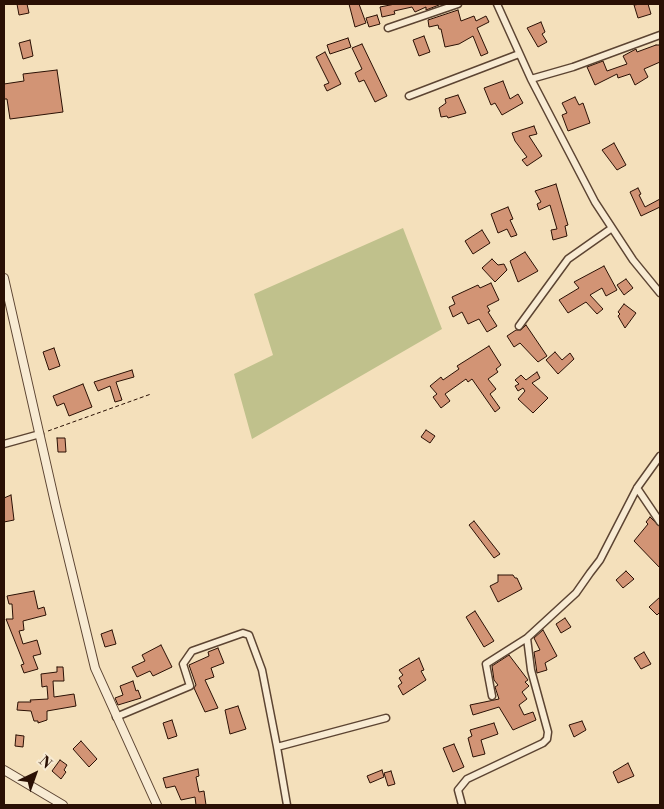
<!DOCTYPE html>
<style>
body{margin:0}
#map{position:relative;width:664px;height:809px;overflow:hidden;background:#f4e0bb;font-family:"Libre Bodoni",serif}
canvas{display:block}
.frame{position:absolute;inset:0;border:5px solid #2a1004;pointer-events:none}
.north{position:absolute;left:10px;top:749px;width:50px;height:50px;-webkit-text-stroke:4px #f8ebd3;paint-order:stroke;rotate:42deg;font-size:14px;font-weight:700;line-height:20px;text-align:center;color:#2a1004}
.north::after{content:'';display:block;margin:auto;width:18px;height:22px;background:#2a1004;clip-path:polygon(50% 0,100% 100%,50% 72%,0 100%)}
</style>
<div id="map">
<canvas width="664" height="809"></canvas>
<div class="frame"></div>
<div class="north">N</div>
</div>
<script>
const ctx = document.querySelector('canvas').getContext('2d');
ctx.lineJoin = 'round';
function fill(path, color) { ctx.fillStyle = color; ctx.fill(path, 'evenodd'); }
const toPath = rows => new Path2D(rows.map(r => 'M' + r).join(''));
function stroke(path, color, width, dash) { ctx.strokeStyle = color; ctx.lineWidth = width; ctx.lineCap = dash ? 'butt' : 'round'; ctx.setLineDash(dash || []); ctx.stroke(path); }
fill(toPath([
 [403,228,442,329,252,439,234,374,273,355,254,294]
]), '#c0c18c');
const building = toPath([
 [17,4,27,4,29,13,19,15,17,4],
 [349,4,359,4,366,23,355,27,349,4],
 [395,4,438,4,439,5,426,10,426,7,415,12,412,7,394,11,395,14,382,17,380,7,395,4],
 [641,4,648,4,651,14,638,18,634,5,641,4],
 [458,10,461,21,474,16,476,21,486,16,489,22,477,28,488,53,481,56,473,36,459,44,445,47,441,29,439,29,438,25,429,27,428,20,458,10],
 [377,15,380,24,369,27,366,18,377,15],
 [541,22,545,32,542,34,547,42,538,47,527,28,541,22],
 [424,36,430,52,419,56,413,40,424,36],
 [348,38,351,47,330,54,327,45,348,38],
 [30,40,33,56,23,59,19,43,30,40],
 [362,44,387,96,375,102,364,80,359,82,355,73,362,69,352,48,362,44],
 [656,45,660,45,660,62,644,69,648,77,635,85,630,74,618,78,617,74,595,85,587,67,603,61,607,71,627,64,623,56,636,49,637,52,656,45],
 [325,52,341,84,327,91,324,85,329,83,316,57,325,52],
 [57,70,63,112,10,119,7,99,4,99,4,84,24,81,23,74,57,70],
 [503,81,510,99,518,94,523,103,502,115,495,103,491,105,484,88,503,81],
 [458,95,466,113,448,118,447,116,441,117,439,108,446,103,445,99,458,95],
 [575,97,579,105,583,103,590,123,568,131,562,115,567,113,562,103,575,97],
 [534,126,537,134,529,136,542,156,527,166,522,160,527,157,515,141,512,133,534,126],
 [614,143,626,165,617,170,602,150,614,143],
 [556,184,568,225,565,226,567,236,553,240,551,230,557,229,550,205,539,210,537,204,541,202,535,191,556,184],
 [638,188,641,194,639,195,645,207,660,199,660,207,641,216,630,192,638,188],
 [508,207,513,219,510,220,517,235,511,237,507,229,498,233,491,214,508,207],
 [482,230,490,243,473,254,465,241,482,230],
 [525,252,538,271,518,282,510,261,525,252],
 [492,259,498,265,504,264,507,270,495,282,482,268,492,259],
 [604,266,617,290,606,296,602,288,590,295,603,309,597,314,586,302,568,313,559,300,579,288,574,282,604,266],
 [626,279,633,288,624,295,617,285,626,279],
 [491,283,499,300,487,306,490,311,488,312,497,326,487,332,479,319,468,324,462,312,453,317,449,307,455,304,452,297,478,285,480,288,491,283],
 [624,304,636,313,625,328,618,316,620,314,618,312,624,304],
 [526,325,547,356,538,362,520,343,514,347,507,336,516,330,521,330,526,325],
 [489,346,501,365,496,369,498,372,488,379,496,389,490,394,500,408,495,412,472,379,468,382,466,379,445,394,450,401,441,408,433,397,437,394,430,386,441,377,443,380,459,369,457,366,489,346],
 [54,348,60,366,49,370,43,352,54,348],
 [555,352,562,360,570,353,574,359,558,374,546,360,555,352],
 [132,370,134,377,116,382,122,400,115,402,110,386,98,391,94,382,132,370],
 [537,372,540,378,532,383,548,398,533,413,518,399,525,391,523,388,518,391,515,386,519,384,515,380,521,375,526,380,537,372],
 [83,384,92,407,69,416,64,403,57,406,53,396,83,384],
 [426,430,435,436,430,443,421,437,426,430],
 [57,438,65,438,66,452,58,452,57,438],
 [11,495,14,520,4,522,4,498,11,495],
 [650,517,660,527,660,568,634,541,648,524,646,522,650,517],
 [474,521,500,554,494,558,469,525,474,521],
 [626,571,634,579,623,588,616,580,626,571],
 [498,575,513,575,515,578,517,578,522,589,498,602,490,586,498,582,498,575],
 [34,591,38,609,44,607,46,615,23,621,24,630,19,631,23,644,37,640,41,654,33,656,38,669,24,673,21,665,24,664,6,619,13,619,12,604,9,604,7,596,34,591],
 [660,597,660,612,657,615,649,607,660,597],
 [475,611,494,641,484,647,466,617,475,611],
 [565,618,571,627,561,633,556,624,565,618],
 [112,630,116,644,105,647,101,634,112,630],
 [543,630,557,656,545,663,547,670,537,673,534,652,540,650,534,638,543,630],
 [161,645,172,667,153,676,150,671,137,677,132,667,145,661,142,655,161,645],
 [218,648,224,663,211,668,214,677,205,680,218,708,205,712,194,688,196,685,189,665,209,656,208,652,218,648],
 [644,652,651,664,641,669,634,658,644,652],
 [509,655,528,680,525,682,529,686,522,692,527,699,519,705,524,715,533,712,536,720,513,730,499,707,473,715,470,705,499,699,495,687,498,685,494,680,492,666,509,655],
 [419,658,424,670,421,671,426,680,403,695,398,686,402,683,399,678,403,675,399,670,419,658],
 [57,667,63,667,64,681,53,681,54,697,74,694,76,706,47,711,47,720,38,723,38,721,34,721,31,711,17,710,18,702,31,702,30,700,48,699,47,686,42,687,41,674,57,672,57,667],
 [133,681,136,691,138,690,141,698,118,705,115,698,123,695,120,686,133,681],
 [238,706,246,729,230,734,225,710,238,706],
 [172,720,177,736,168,739,163,723,172,720],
 [582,721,586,730,574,737,569,725,582,721],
 [494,723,498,734,481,740,485,754,473,757,468,738,472,736,470,730,494,723],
 [16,735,24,736,23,747,15,746,16,735],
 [81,741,97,759,89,767,73,749,81,741],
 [454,744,464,767,453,772,443,748,454,744],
 [60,760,67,765,64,770,66,772,61,779,52,771,60,760],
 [628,763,634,776,618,783,613,772,628,763],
 [198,769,199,776,196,777,199,792,204,791,206,805,196,805,195,797,181,800,175,786,166,788,163,778,198,769],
 [382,770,384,777,370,783,367,776,382,770],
 [391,771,395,784,388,786,384,773,391,771]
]);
fill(building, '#d29475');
stroke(building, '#2a1004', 1);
const minor = toPath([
 [497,4,531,79,595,202,633,260,660,293],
 [388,28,458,4],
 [531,79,573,67,660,35],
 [409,96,519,54],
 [519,326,568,259,612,228],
 [4,444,40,434],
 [637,488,660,522],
 [492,696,486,664,527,638],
 [116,717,190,686,183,664,192,651,243,633,249,635,262,670,277,747],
 [287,805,277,747,386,718],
 [462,805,458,790,467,779,543,743,547,739,548,732,531,670,527,638,576,593,590,573,600,560,637,488,660,456]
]);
const tertiary = toPath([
 [4,278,56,507,95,668,157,805],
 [4,770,63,805]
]);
stroke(minor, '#5c4432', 9);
stroke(tertiary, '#5c4432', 10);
stroke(toPath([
 [48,431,151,394]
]), '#2a1004', 1, [4, 2.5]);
stroke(minor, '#f8ebd3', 6);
stroke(tertiary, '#f8ebd3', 8);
</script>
